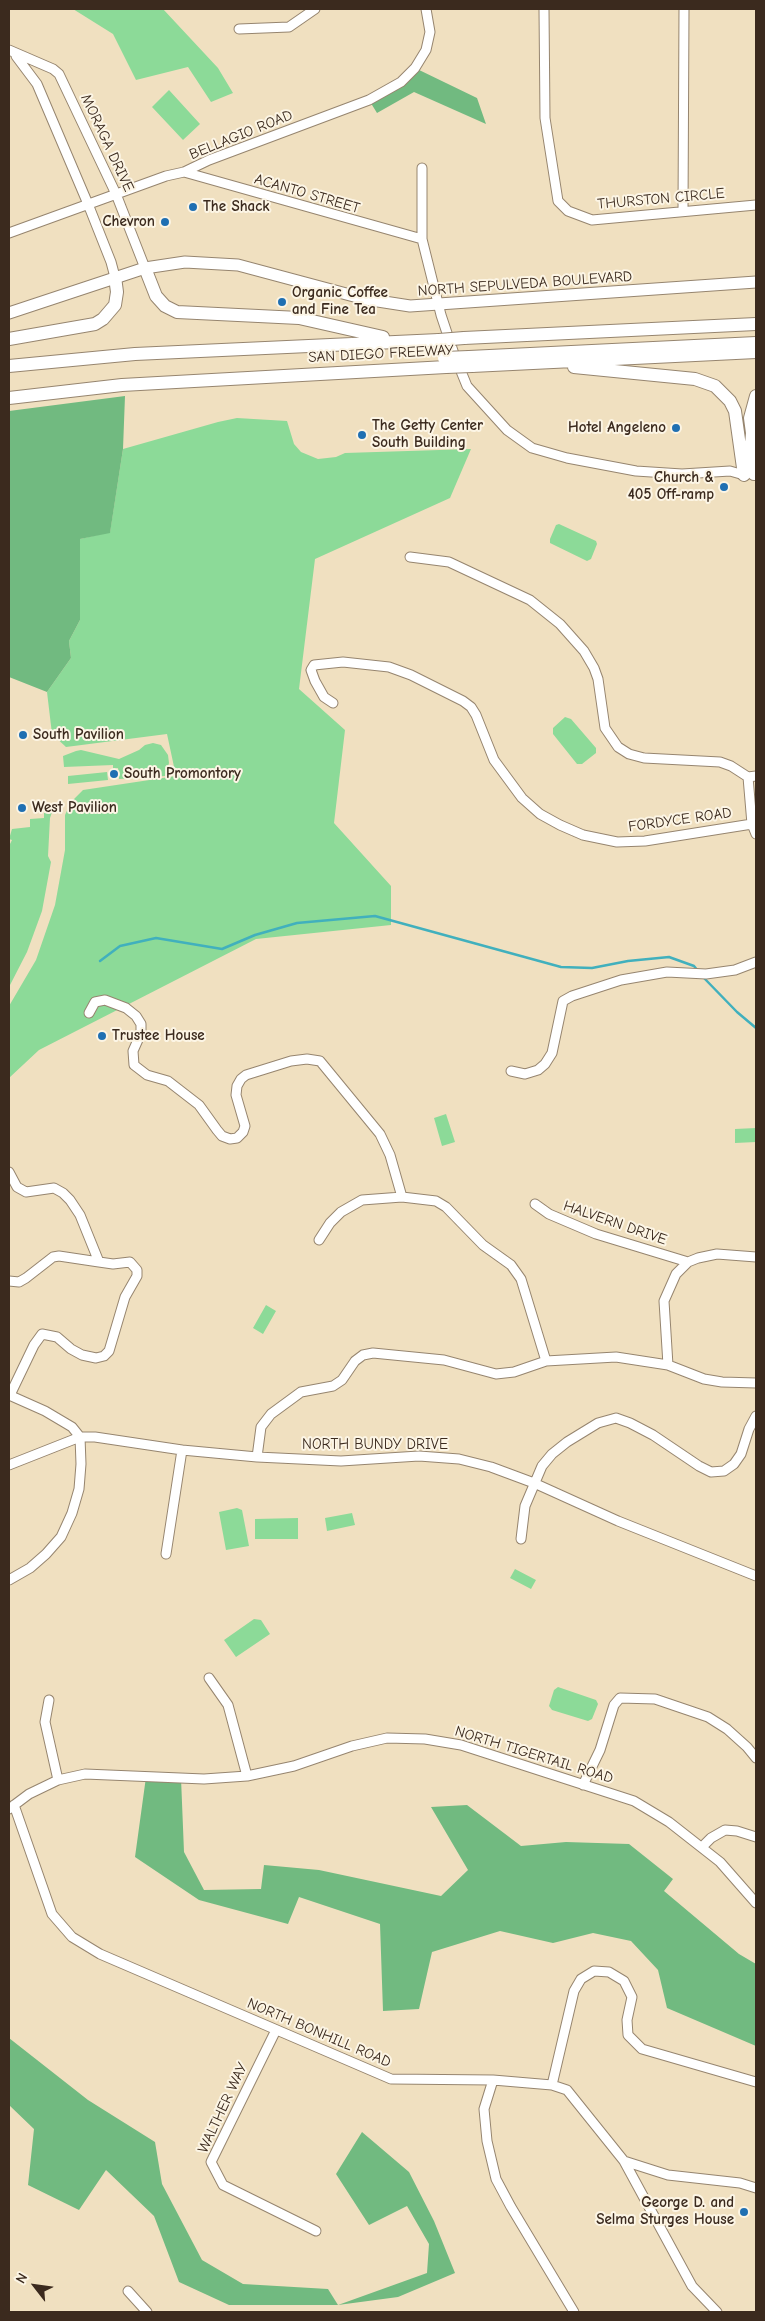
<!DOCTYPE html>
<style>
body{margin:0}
#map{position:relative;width:765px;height:2321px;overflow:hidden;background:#f0e0c0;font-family:"Comic Neue",sans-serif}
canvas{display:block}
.frame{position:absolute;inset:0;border:10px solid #3b2a1e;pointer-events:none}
.north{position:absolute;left:10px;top:2261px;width:50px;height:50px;-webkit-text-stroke:4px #fcf5e5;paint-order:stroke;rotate:300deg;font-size:14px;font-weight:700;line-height:20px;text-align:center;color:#3b2a1e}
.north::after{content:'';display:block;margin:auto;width:18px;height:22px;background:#3b2a1e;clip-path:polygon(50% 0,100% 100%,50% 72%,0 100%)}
</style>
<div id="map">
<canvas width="765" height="2321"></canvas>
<div class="frame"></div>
<div class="north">N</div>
</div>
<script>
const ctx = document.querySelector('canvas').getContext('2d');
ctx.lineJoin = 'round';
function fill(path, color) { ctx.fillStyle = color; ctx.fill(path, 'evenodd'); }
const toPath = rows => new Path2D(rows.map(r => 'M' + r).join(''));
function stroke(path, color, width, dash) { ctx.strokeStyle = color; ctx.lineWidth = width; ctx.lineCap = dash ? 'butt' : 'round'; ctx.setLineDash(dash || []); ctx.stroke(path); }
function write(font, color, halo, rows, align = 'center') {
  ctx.font = font + ' "Comic Neue",sans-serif'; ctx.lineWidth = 4; ctx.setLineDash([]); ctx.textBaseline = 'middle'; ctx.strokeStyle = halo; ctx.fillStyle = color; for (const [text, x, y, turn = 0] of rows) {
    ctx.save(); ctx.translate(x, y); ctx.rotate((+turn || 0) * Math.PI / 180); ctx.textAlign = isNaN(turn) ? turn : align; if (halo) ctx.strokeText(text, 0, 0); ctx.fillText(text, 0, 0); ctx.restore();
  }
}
fill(toPath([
 [73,9,163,9,218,68,233,93,211,102,188,67,136,80,113,34],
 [169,90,200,124,183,140,152,107],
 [237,418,287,421,294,444,301,452,318,459,336,457,345,453,471,449,450,498,315,559,299,689,345,730,334,823,391,886,391,925,256,939,39,1050,9,1078,9,1006,36,960,55,905,65,850,65,815,71,802,83,790,176,776,167,734,66,747,52,734,47,692,71,658,69,641,80,620,80,539,110,532,123,449,218,422],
 [559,524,596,541,597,544,591,559,587,561,550,543,550,539,556,525],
 [565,717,571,719,596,748,596,753,582,764,577,764,553,734,553,728],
 [153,743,161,745,168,755,169,763,165,776,119,779,118,768,113,769,113,765,64,767,63,756,76,751,81,750,119,759,139,750,145,745],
 [107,772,108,780,68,784,68,776],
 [52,812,50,818,48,856,51,862,42,911,27,952,9,987,9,846,12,840,9,839,12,829,30,827,30,819,44,818,44,813],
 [446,1114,455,1142,442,1146,434,1118],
 [756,1128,756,1142,735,1143,735,1129],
 [266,1305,276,1311,263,1334,253,1328],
 [237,1508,242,1510,249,1546,226,1550,219,1512],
 [352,1513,355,1525,327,1531,325,1518],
 [298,1518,298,1539,255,1539,255,1519],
 [515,1569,536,1580,531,1589,510,1578],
 [254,1619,261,1620,270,1634,236,1657,224,1640],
 [558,1687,596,1700,598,1704,592,1719,588,1721,552,1710,549,1706,554,1690]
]), '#8cda98');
fill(toPath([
 [415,68,477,98,486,124,414,92,377,113,369,100],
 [125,396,123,449,110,533,80,539,80,620,69,641,71,658,47,692,9,677,9,411],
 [146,1777,181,1778,184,1852,204,1890,261,1889,264,1865,319,1870,441,1896,468,1870,431,1807,467,1805,521,1846,566,1842,629,1844,673,1879,664,1891,739,1954,756,1964,756,2046,667,2008,658,1970,631,1941,593,1933,553,1943,500,1931,432,1952,419,2009,383,2011,380,1924,299,1897,288,1924,199,1900,135,1857],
 [9,2038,88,2100,155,2142,162,2184,202,2260,243,2284,328,2289,338,2305,427,2273,429,2244,407,2206,369,2225,336,2174,362,2132,409,2172,434,2221,455,2273,398,2297,338,2305,229,2305,179,2282,154,2216,106,2170,79,2210,28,2185,34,2129,9,2105]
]), '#71ba80');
stroke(toPath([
 [100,961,120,946,156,938,222,949,255,935,297,923,375,916,561,967,592,968,628,961,669,957,694,966,698,971],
 [703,977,737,1012,756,1028]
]), '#41b0bd', 2.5);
const minor = toPath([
 [544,9,545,118,558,201,568,211,592,220,756,205],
 [239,29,289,27,315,9],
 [9,50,53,69,59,74,116,194,145,268],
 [16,56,37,84,88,204,111,262,115,277],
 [422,168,422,239,441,315,454,354,467,386,507,430,532,448,567,458,636,471,682,474,730,471,744,475],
 [184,172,422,239],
 [683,211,684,9],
 [9,233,166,176,184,172,209,160,369,100,401,82,415,68,426,50,430,32,426,9],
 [410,557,449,562,530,600,560,624,584,651,594,668,598,679,605,728,618,747,629,754,644,758,720,762,731,766,748,777,756,776],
 [333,703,324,697,315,681,311,670,314,665,343,662,389,667,411,675,463,701,471,707,476,715,494,760,522,798,540,814,560,825,583,835,617,842,645,841,752,824],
 [748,777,752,824,756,834],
 [89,1013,95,1002,105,1000,126,1008,136,1016,141,1024,141,1033,133,1051,134,1065,147,1075,168,1081,199,1105,217,1130,222,1136,230,1139,237,1138,243,1132,245,1126,236,1095,237,1086,241,1079,246,1075,291,1061,307,1059,320,1061,380,1134,390,1155,402,1197],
 [511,1071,525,1074,538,1070,545,1064,552,1053,563,1001,572,996,621,980,667,972,706,974,735,970,756,962],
 [9,1172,17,1187,26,1192,54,1188,63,1193,70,1200,80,1215,99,1262,113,1264,130,1262,137,1270,137,1276,125,1297,109,1351,104,1356,96,1358,82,1355,71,1349,57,1337,42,1334,34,1345,10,1395],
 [535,1204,549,1214,596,1234,688,1262],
 [319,1240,330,1223,341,1212,362,1200,402,1197,436,1201,446,1207,483,1245,511,1265,521,1279,546,1361],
 [9,1281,19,1282,26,1278,53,1257,59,1256,99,1262],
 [668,1365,664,1301,676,1274,688,1262,698,1258,717,1254,756,1257],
 [9,1395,45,1411,72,1427,80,1437,81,1464,79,1489,72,1513,61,1537,46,1554,30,1568,9,1580],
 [257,1457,261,1427,271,1414,301,1392,333,1386,342,1380,355,1361,363,1355,373,1353,444,1360,496,1374,514,1372,546,1361,616,1357,668,1365,704,1379,722,1382,756,1383],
 [9,1465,80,1437,95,1437,182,1450,257,1457,341,1461,419,1456,459,1459,491,1467,534,1483,618,1521,756,1576],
 [521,1539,525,1506,542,1466,552,1454,567,1442,598,1423,616,1418,630,1423,653,1435,699,1466,711,1472,724,1471,734,1464,741,1454,749,1429,756,1416],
 [166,1554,182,1450],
 [209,1678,228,1705,247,1776],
 [49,1700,45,1722,58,1780],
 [583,1785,600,1750,614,1705,620,1698,655,1699,708,1717,727,1729,747,1747,756,1758],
 [14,1805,52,1914,72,1937,100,1954,391,2079,493,2080,552,2085,567,2090,624,2161,692,2286,717,2312],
 [9,1809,29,1794,58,1780,85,1774,204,1779,247,1776,294,1766,352,1746,387,1738,425,1739,461,1745,634,1801,669,1822,720,1862,756,1903],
 [702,1847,711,1838,725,1830,737,1831,756,1837],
 [276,2030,211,2162,223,2185,316,2231],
 [493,2080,484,2109,487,2141,496,2179,511,2207,574,2312],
 [552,2085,574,1991,581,1979,594,1971,609,1972,624,1981,632,1997,627,2020,628,2035,642,2049,756,2082],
 [624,2161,668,2175,740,2183,756,2188],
 [128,2291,147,2312]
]);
const major = toPath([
 [9,313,145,268,185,262,238,265,365,299,410,306,756,282]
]);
const highway = toPath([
 [145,268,156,296,165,306,177,312,299,318,383,337],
 [464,338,756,324],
 [9,339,95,324,103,319,115,305,117,292,115,277],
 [469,357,756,343],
 [9,366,135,354,439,340],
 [472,366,756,352],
 [574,367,695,379,715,386,730,401,735,411,744,475],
 [756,396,750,418,752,433,756,439],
 [9,398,122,385,446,367],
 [752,433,751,446,754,474]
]);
stroke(minor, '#96856f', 11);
stroke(major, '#96856f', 13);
stroke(highway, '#96856f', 14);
stroke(minor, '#fff', 9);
stroke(major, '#fff', 11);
stroke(highway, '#fff', 12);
const highwayBridge = toPath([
 [439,340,464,338],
 [444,358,469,357],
 [446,367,472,366]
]);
stroke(highwayBridge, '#96856f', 14, []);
stroke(highwayBridge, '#fff', 12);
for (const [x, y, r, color] of [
 [193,207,5,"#1f6fb2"],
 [165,222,5,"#1f6fb2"],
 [282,302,5,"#1f6fb2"],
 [676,428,5,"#1f6fb2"],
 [362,435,5,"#1f6fb2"],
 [724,487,5,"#1f6fb2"],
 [23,735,5,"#1f6fb2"],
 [114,774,5,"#1f6fb2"],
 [22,808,5,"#1f6fb2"],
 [102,1036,5,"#1f6fb2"],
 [744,2212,5,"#1f6fb2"]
]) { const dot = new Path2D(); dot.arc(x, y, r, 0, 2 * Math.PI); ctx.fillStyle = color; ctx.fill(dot); stroke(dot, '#fcf5e5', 2); }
write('15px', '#3b2a1e', '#fcf5e5', [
 ["BELLAGIO ROAD",241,135,-22],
 ["MORAGA DRIVE",107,143,65],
 ["ACANTO STREET",307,194,16],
 ["THURSTON CIRCLE",661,199,-5],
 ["NORTH SEPULVEDA BOULEVARD",525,284,-4],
 ["SAN DIEGO FREEWAY",381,354,-3],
 ["FORDYCE ROAD",680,820,-8],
 ["HALVERN DRIVE",615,1223,19],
 ["NORTH BUNDY DRIVE",375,1445],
 ["NORTH TIGERTAIL ROAD",534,1755,17],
 ["NORTH BONHILL ROAD",319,2033,23],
 ["WALTHER WAY",223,2108,-65]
]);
write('bold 15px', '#3b2a1e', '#fcf5e5', [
 ["The Shack",203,207],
 ["Chevron",155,222,"right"],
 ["Organic Coffee",292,293],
 ["and Fine Tea",292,310],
 ["The Getty Center",372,426],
 ["South Building",372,443],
 ["Hotel Angeleno",666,428,"right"],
 ["Church &",714,478,"right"],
 ["405 Off-ramp",714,495,"right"],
 ["South Pavilion",33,735],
 ["South Promontory",124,774],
 ["West Pavilion",32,808],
 ["Trustee House",112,1036],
 ["George D. and",734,2203,"right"],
 ["Selma Sturges House",734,2220,"right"]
], 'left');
</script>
